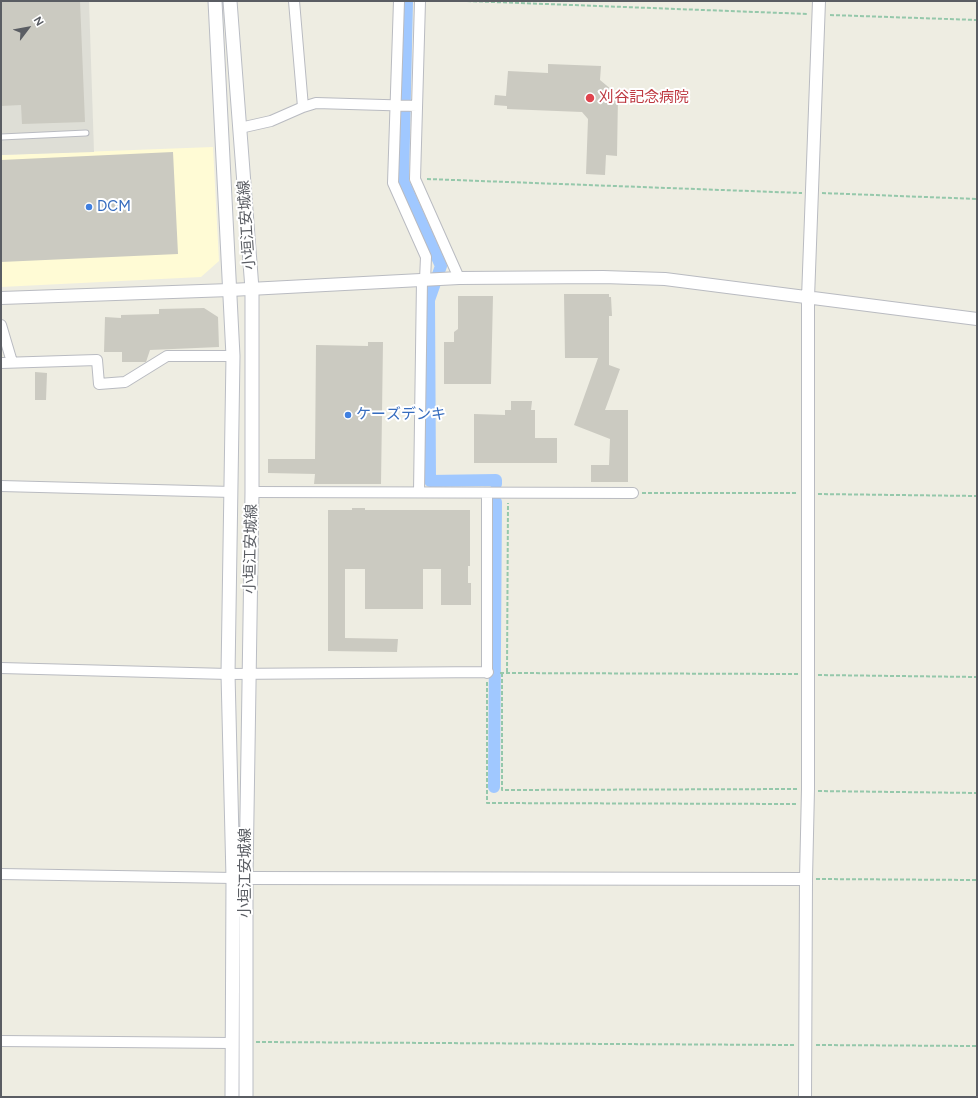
<!DOCTYPE html>
<meta charset="utf-8">
<style>
body{margin:0}
#map{position:relative;width:978px;height:1098px;overflow:hidden;background:#eeede2;font-family:Figtree,sans-serif}
canvas{display:block}
.frame{position:absolute;inset:0;border:2px solid #5a5d63;pointer-events:none}
.north{position:absolute;left:8px;top:8px;width:40px;height:40px;-webkit-text-stroke:3px #fff;paint-order:stroke;rotate:58deg;font-size:11px;font-weight:700;line-height:16px;text-align:center;color:#5a5d63}
.north::after{content:'';display:block;margin:auto;width:14px;height:18px;background:#5a5d63;clip-path:polygon(50% 0,100% 100%,50% 72%,0 100%)}
</style>
<div id="map">
<canvas width="978" height="1098"></canvas>
<div class="frame"></div>
<div class="north">N</div>
</div>
<script>
const ctx = document.querySelector('canvas').getContext('2d');
ctx.lineJoin = 'round';
function fill(path, color) { ctx.fillStyle = color; ctx.fill(path, 'evenodd'); }
const toPath = rows => new Path2D(rows.map(r => 'M' + r).join(''));
function stroke(path, color, width, dash) { ctx.strokeStyle = color; ctx.lineWidth = width; ctx.lineCap = dash ? 'butt' : 'round'; ctx.setLineDash(dash || []); ctx.stroke(path); }
function write(font, color, halo, rows, align = 'center') {
  ctx.font = font + ' Figtree,"Noto Sans JP",sans-serif'; ctx.lineWidth = 4; ctx.setLineDash([]); ctx.textBaseline = 'middle'; ctx.strokeStyle = halo; ctx.fillStyle = color; for (const [text, x, y, turn = 0] of rows) {
    ctx.save(); ctx.translate(x, y); ctx.rotate((+turn || 0) * Math.PI / 180); ctx.textAlign = isNaN(turn) ? turn : align; if (halo) ctx.strokeText(text, 0, 0); ctx.fillText(text, 0, 0); ctx.restore();
  }
}
fill(toPath([
 [213,147,219,261,201,277,1,287,1,155]
]), '#fffbd5');
fill(toPath([
 [1,1,89,1,94,152,1,155]
]), '#deded6');
stroke(toPath([
 [407,1,403,181,441,266,429,300,430,481,496,480,496,484],
 [494,787,496,502]
]), '#a0c8ff', 12);
fill(toPath([
 [1,1,80,1,85,122,22,124,21,105,1,106],
 [548,64,601,66,600,80,618,95,617,156,606,155,605,175,586,174,588,119,582,112,507,109,507,106,494,105,495,95,506,96,508,71,548,73],
 [173,152,178,254,1,262,1,160],
 [564,294,609,294,609,297,611,297,612,316,609,316,609,365,620,369,605,410,628,410,628,482,591,482,591,465,609,465,610,439,574,425,598,358,565,358],
 [458,296,493,296,491,384,444,384,444,342,454,342,454,332,458,329],
 [204,308,218,317,219,347,150,350,146,362,122,362,122,352,104,352,105,317,121,318,121,315,159,314,159,309],
 [368,342,383,342,381,484,314,484,315,474,268,473,268,459,315,459,316,345,368,346],
 [35,372,47,373,46,400,35,400],
 [511,401,532,401,531,410,535,410,535,438,557,438,557,463,474,463,474,414,505,415,505,410,511,410],
 [352,508,365,508,365,510,470,510,470,566,468,566,468,583,471,583,471,605,441,605,441,569,423,569,423,609,365,609,365,569,345,569,345,638,398,639,397,652,328,651,328,510,352,510]
]), '#cbcac1');
const service = toPath([
 [1,137,86,133]
]);
const minor = toPath([
 [294,1,303,107],
 [399,1,393,183,426,257,425,280],
 [420,1,415,179,459,278],
 [240,128,271,121,303,107,316,103,417,106],
 [1,325,12,362],
 [1,363,97,360,99,384,125,382,167,356,233,356],
 [1,486,232,492],
 [252,492,633,493],
 [419,492,422,280],
 [1,668,228,674,488,672],
 [487,673,487,493],
 [1,874,233,878],
 [1,1041,231,1043]
]);
const tertiary = toPath([
 [1,298,230,290,459,278,603,277,665,279,977,319],
 [246,878,806,879,808,789,808,298,819,1],
 [805,1097,806,879]
]);
const secondary = toPath([
 [215,1,233,356,228,674,233,878,232,1097],
 [230,1,252,289,252,492,246,878,246,1097]
]);
stroke(service, '#b9bbc1', 7);
stroke(minor, '#b9bbc1', 12);
stroke(tertiary, '#b9bbc1', 14);
stroke(secondary, '#babdc4', 15);
stroke(toPath([
 [467,1,808,14],
 [830,15,977,20],
 [427,179,802,193],
 [822,193,977,199],
 [642,493,798,493],
 [818,494,977,496],
 [507,672,508,503],
 [500,673,798,674],
 [502,673,502,790,798,789],
 [818,675,977,677],
 [487,682,487,803,796,804],
 [818,791,977,793],
 [816,879,977,880],
 [256,1042,794,1045],
 [816,1045,977,1046]
]), '#95c8ab', 2, [4, 2]);
stroke(service, '#fff', 5);
stroke(minor, '#fff', 10);
stroke(tertiary, '#fff', 12);
stroke(secondary, '#fff', 13);
for (const [x, y, r, color] of [
 [590,98,5,"#e0444e"],
 [89,207,4,"#3f7fe0"],
 [348,415,4,"#3f7fe0"]
]) { const dot = new Path2D(); dot.arc(x, y, r, 0, 2 * Math.PI); ctx.fillStyle = color; ctx.fill(dot); stroke(dot, '#fff', 1.5); }
write('15px', '#be3a42', '#fff', [
 ["刈谷記念病院",599,98]
], 'left');
write('15px', '#366cbe', '#fff', [
 ["DCM",97,207],
 ["ケーズデンキ",356,415]
], 'left');
write('15px', '#5a5d63', '#fff', [
 ["小垣江安城線",247,225,-94],
 ["小垣江安城線",251,549,-89],
 ["小垣江安城線",246,873,-90]
]);
</script>
